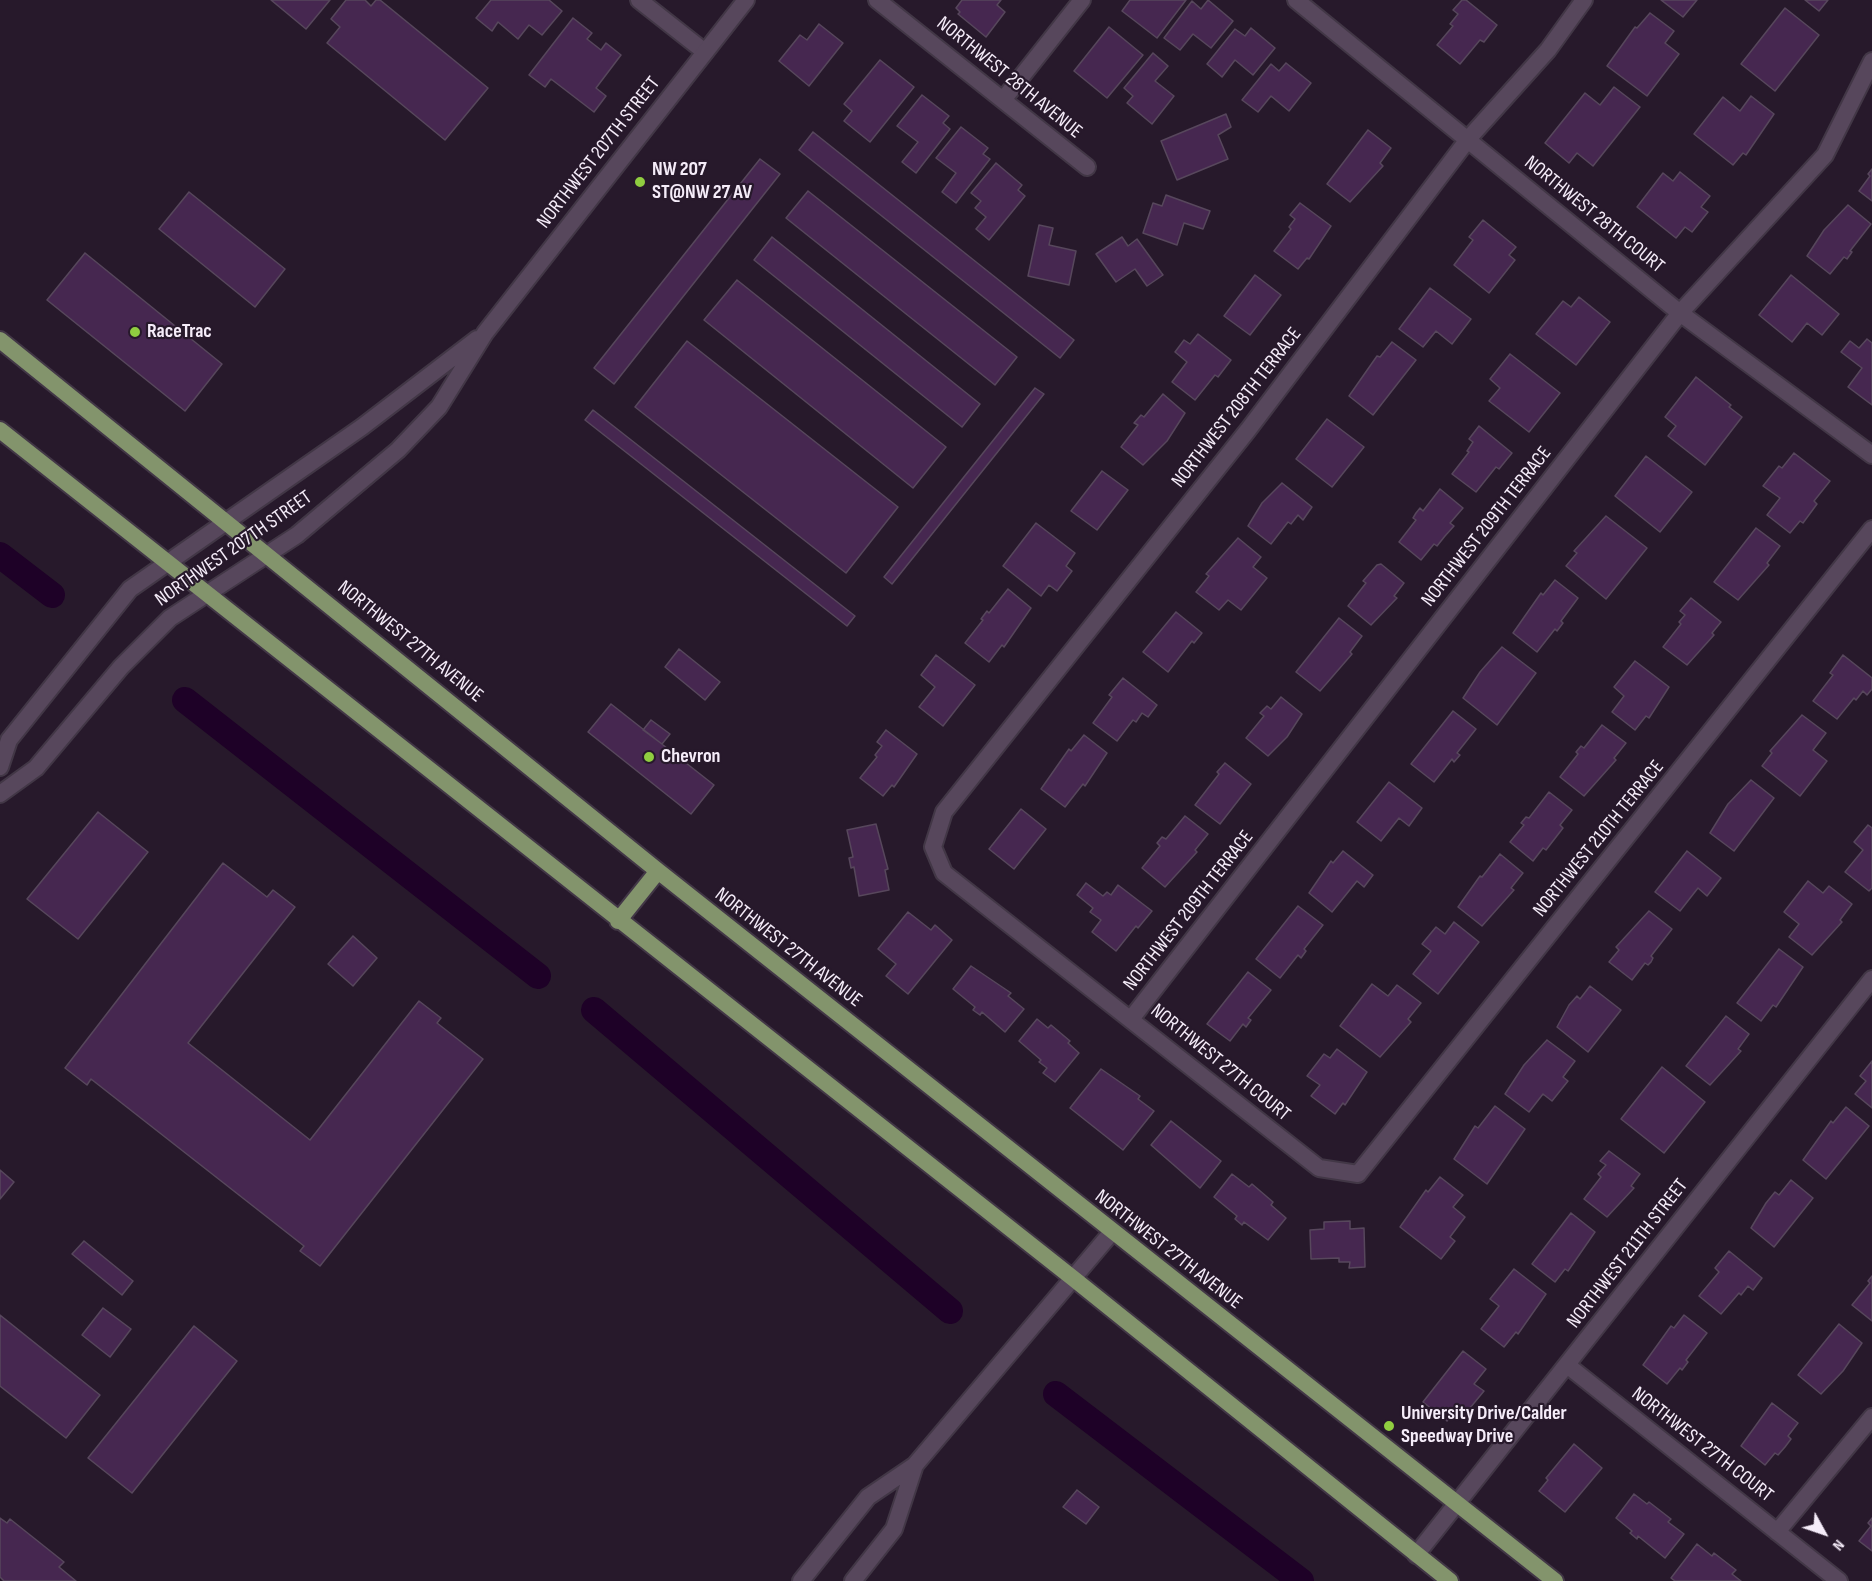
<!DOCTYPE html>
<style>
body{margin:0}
#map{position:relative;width:1872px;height:1581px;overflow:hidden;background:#27192b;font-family:"Sofia Sans Condensed",sans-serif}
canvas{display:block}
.north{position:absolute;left:1794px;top:1503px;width:60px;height:60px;-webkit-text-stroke:4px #27192b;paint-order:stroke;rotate:130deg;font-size:16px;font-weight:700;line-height:24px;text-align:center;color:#f5ecf9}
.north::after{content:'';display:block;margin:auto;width:21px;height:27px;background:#f5ecf9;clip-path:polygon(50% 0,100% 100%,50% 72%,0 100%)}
</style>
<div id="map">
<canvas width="1872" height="1581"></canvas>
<div class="north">N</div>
</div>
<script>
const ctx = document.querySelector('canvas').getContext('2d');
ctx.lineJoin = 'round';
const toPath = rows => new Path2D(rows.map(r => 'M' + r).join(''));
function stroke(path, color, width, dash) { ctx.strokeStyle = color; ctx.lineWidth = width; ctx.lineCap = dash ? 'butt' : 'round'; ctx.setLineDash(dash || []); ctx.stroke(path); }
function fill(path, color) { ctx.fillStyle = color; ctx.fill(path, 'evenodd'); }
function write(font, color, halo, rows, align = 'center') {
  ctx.font = font + ' "Sofia Sans Condensed",sans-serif'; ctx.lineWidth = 4.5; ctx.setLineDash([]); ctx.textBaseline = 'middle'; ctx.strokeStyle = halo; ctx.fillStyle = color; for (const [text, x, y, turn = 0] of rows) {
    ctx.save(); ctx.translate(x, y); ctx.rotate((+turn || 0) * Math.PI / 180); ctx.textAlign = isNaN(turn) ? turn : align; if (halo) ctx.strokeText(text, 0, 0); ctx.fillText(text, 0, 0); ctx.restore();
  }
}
stroke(toPath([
 [0,555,52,595],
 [185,700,538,976],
 [594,1010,950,1311],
 [1056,1394,1301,1581]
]), '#1e0127', 26);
const building = toPath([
 [271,0,330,0,306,29,271,0],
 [346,0,365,0,371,6,376,0,380,0,488,88,445,140,327,43,340,27,331,19,346,0],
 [491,0,549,0,562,11,542,35,529,25,518,39,498,22,492,31,476,18,491,0],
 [962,0,1001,0,997,5,1005,12,986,37,958,14,960,12,956,8,962,0],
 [1130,0,1186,0,1157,38,1122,11,1130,0],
 [1208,0,1233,21,1211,48,1193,34,1180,50,1164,38,1192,1,1201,9,1208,0],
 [1462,0,1466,0,1497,25,1484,42,1480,40,1460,64,1437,45,1453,26,1450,24,1458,14,1453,10,1462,0],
 [1661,0,1697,0,1683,17,1661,0],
 [1805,0,1828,0,1819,11,1805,0],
 [1785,8,1819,35,1775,91,1741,64,1785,8],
 [1650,13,1674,31,1665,43,1679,54,1647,96,1607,66,1635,27,1637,28,1650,13],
 [573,18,592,33,587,39,601,50,606,43,621,55,596,88,606,96,594,112,551,79,545,87,529,75,573,18],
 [819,24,843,43,809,86,779,61,800,35,807,40,819,24],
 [1109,27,1143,55,1107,98,1074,71,1109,27],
 [1251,28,1275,48,1253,75,1235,60,1222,77,1207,64,1235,29,1245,36,1251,28],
 [1153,53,1168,66,1155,81,1174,96,1152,124,1127,103,1133,96,1124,88,1153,53],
 [880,60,914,87,870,142,844,121,852,111,844,104,880,60],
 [1286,63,1311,83,1289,111,1271,96,1258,112,1242,100,1271,64,1279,71,1286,63],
 [1614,87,1640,107,1593,166,1577,153,1569,163,1545,143,1585,93,1600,105,1614,87],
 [922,95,949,116,943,123,950,129,916,173,902,162,918,142,897,126,922,95],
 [1751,96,1774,114,1746,155,1743,153,1733,165,1694,134,1723,97,1740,111,1751,96],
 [1226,114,1231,127,1218,135,1228,159,1177,180,1161,141,1226,114],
 [961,127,988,148,983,154,990,159,956,203,942,192,956,173,936,158,961,127],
 [1368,130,1391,148,1380,163,1383,166,1350,202,1327,184,1368,130],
 [813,132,1074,340,1060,358,799,150,813,132],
 [760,159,780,174,614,384,594,368,760,159],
 [996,163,1022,185,1018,190,1025,196,989,240,976,229,986,217,975,208,981,201,971,193,996,163],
 [1872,169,1872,201,1859,191,1870,176,1868,174,1872,169],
 [1680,172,1710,196,1701,207,1708,212,1692,232,1685,227,1676,238,1637,207,1663,173,1673,181,1680,172],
 [808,191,1017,357,995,385,786,218,808,191],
 [189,192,285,269,255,307,159,229,189,192],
 [1166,195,1210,211,1203,229,1184,223,1177,245,1143,233,1153,203,1162,206,1166,195],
 [1300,203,1331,226,1309,259,1307,258,1298,269,1274,251,1291,229,1289,227,1295,219,1290,215,1300,203],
 [1848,205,1871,224,1850,251,1852,252,1847,259,1844,257,1830,274,1807,256,1824,230,1848,205],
 [1483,220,1516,247,1509,255,1515,260,1489,293,1454,265,1473,240,1469,237,1483,220],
 [1039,225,1053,228,1049,245,1076,251,1069,285,1028,276,1039,225],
 [772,237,980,404,962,427,754,260,772,237],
 [1122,237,1128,246,1137,239,1163,275,1147,286,1135,269,1116,282,1096,254,1122,237],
 [85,253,222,364,185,411,47,300,85,253],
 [1255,275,1281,295,1250,335,1224,316,1255,275],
 [1791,275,1839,314,1822,335,1807,323,1792,342,1759,315,1791,275],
 [737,280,946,447,913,488,704,320,737,280],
 [1430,288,1471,319,1452,344,1436,331,1423,347,1399,329,1430,288],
 [1579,297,1610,322,1576,365,1536,334,1563,301,1571,307,1579,297],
 [1198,334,1231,360,1218,377,1215,375,1195,400,1172,382,1187,362,1175,352,1184,340,1190,344,1198,334],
 [1867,339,1872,343,1872,405,1848,387,1862,368,1841,352,1850,341,1859,348,1867,339],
 [687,341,898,507,846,573,635,407,687,341],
 [1392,342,1416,360,1373,415,1349,396,1377,356,1380,357,1392,342],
 [1510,354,1560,393,1529,432,1489,401,1500,388,1490,379,1510,354],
 [1696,377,1731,405,1729,407,1742,417,1705,465,1668,436,1676,426,1665,417,1696,377],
 [1035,388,1044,394,892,584,884,577,1035,388],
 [1163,394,1185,413,1167,441,1143,465,1121,447,1138,425,1134,423,1141,415,1144,417,1163,394],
 [593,410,855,616,847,626,585,420,593,410],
 [1327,419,1364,447,1332,487,1296,459,1327,419],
 [1479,426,1512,453,1499,469,1496,467,1476,492,1452,474,1469,452,1467,451,1473,442,1469,439,1479,426],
 [1794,453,1830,481,1814,501,1817,504,1803,523,1800,521,1790,533,1767,515,1780,498,1763,486,1779,466,1782,468,1794,453],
 [1646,456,1692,492,1660,532,1615,496,1646,456],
 [1102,471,1128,490,1097,530,1071,511,1102,471],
 [1282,483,1312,507,1303,520,1298,515,1291,524,1288,522,1271,544,1248,526,1262,503,1282,483],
 [1440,489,1463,508,1450,523,1454,526,1445,536,1437,546,1434,544,1421,560,1399,542,1416,520,1413,518,1416,513,1420,508,1423,511,1440,489],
 [1606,516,1647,548,1606,599,1566,566,1577,553,1574,551,1606,516],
 [1036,523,1075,553,1066,566,1072,571,1057,591,1049,585,1041,596,1003,566,1036,523],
 [1756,528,1780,546,1767,563,1769,565,1738,600,1714,582,1756,528],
 [1238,538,1261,557,1253,567,1267,578,1241,610,1228,600,1219,610,1196,592,1209,576,1206,574,1238,538],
 [1381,564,1404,583,1394,596,1397,598,1371,625,1348,606,1366,583,1363,581,1377,565,1381,564],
 [1555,580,1578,598,1561,621,1563,623,1557,631,1555,629,1537,652,1513,633,1541,593,1543,595,1555,580],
 [1008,589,1031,608,1004,647,1002,645,989,662,965,643,983,620,981,619,987,611,989,613,1008,589],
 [1691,598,1721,622,1712,633,1714,635,1687,665,1663,647,1681,624,1679,622,1685,615,1680,611,1691,598],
 [1176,612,1202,633,1194,643,1192,641,1168,672,1143,652,1176,612],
 [1339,618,1362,636,1350,652,1352,654,1320,691,1296,672,1339,618],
 [1502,647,1536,673,1497,725,1463,698,1480,672,1502,647],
 [679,649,720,682,705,700,665,667,679,649],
 [936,655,975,685,943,726,919,707,935,687,921,675,936,655],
 [1843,655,1872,678,1872,689,1867,695,1863,691,1856,700,1854,698,1837,719,1813,701,1833,675,1830,673,1843,655],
 [1635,661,1669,687,1649,718,1646,716,1635,730,1612,712,1624,696,1614,687,1635,661],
 [1123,678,1157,705,1148,717,1142,713,1136,722,1133,720,1117,741,1093,723,1112,697,1109,695,1123,678],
 [1281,697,1302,714,1287,737,1268,756,1246,738,1264,716,1260,713,1267,706,1271,709,1281,697],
 [611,704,714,785,691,814,588,732,611,704],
 [1453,711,1476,729,1457,753,1460,755,1454,762,1452,759,1434,782,1411,764,1453,711],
 [1802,715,1826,733,1813,750,1827,761,1800,796,1762,766,1772,753,1770,751,1802,715],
 [651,720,670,734,662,744,643,730,651,720],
 [1602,725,1626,743,1614,758,1616,760,1584,796,1560,777,1578,754,1576,752,1581,746,1584,748,1602,725],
 [886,730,917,754,894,787,892,785,883,796,860,778,877,757,875,755,882,746,877,742,886,730],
 [1084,735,1107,753,1085,786,1083,784,1065,807,1041,789,1069,749,1071,751,1084,735],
 [1225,763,1251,784,1220,824,1195,805,1219,774,1217,772,1225,763],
 [1751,780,1774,798,1734,851,1710,833,1728,804,1751,780],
 [1389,782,1422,808,1409,826,1399,818,1381,841,1357,822,1389,782],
 [1549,792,1572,810,1560,825,1563,828,1546,850,1543,848,1533,861,1510,842,1524,825,1521,823,1526,817,1529,818,1549,792],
 [1021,809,1046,829,1014,869,989,849,1021,809],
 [98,812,148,852,78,939,27,899,98,812],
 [1185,816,1208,834,1195,850,1197,852,1165,887,1142,868,1160,846,1157,843,1162,837,1166,839,1185,816],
 [876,824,888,869,885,870,889,890,859,896,854,867,851,868,849,858,853,857,847,830,876,824],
 [1868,825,1872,828,1872,888,1869,891,1845,872,1863,850,1854,842,1868,825],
 [1343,851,1373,875,1364,887,1357,881,1332,912,1309,893,1331,861,1333,863,1343,851],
 [1687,851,1721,878,1707,896,1698,888,1680,911,1655,892,1687,851],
 [1500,854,1523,873,1511,888,1514,890,1482,926,1458,907,1480,876,1482,877,1500,854],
 [223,863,267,897,273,890,295,907,188,1043,310,1140,419,1001,441,1018,437,1023,483,1059,320,1266,300,1251,304,1246,91,1079,87,1085,65,1068,223,863],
 [1808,881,1823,893,1829,886,1852,904,1840,920,1842,922,1812,955,1789,937,1799,924,1784,912,1808,881],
 [1086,883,1103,896,1107,892,1111,895,1118,885,1152,911,1138,928,1136,926,1116,951,1092,932,1101,920,1090,912,1093,908,1077,895,1086,883],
 [1298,906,1323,925,1304,949,1306,951,1301,958,1298,955,1280,978,1256,959,1298,906],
 [1649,911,1672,929,1651,956,1653,958,1651,962,1648,965,1645,963,1632,980,1609,962,1619,950,1616,947,1649,911],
 [908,912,931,930,935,925,952,940,908,994,886,976,896,964,878,949,908,912],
 [1454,922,1479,942,1438,994,1413,974,1431,951,1422,944,1436,927,1445,934,1454,922],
 [353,936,377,958,353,986,328,964,353,936],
 [1779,949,1803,967,1776,1007,1773,1005,1761,1021,1737,1003,1779,949],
 [971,966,1011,993,1008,996,1024,1009,1005,1032,982,1012,980,1015,973,1010,975,1007,953,989,971,966],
 [1248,972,1271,990,1248,1018,1251,1020,1246,1027,1243,1024,1230,1041,1207,1024,1248,972],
 [1372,984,1388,996,1397,985,1421,1003,1408,1019,1411,1022,1380,1057,1340,1026,1372,984],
 [1590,986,1621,1010,1588,1052,1557,1027,1569,1005,1577,996,1580,999,1590,986],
 [1726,1016,1749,1034,1738,1049,1741,1051,1710,1085,1686,1066,1726,1016],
 [1037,1019,1048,1028,1051,1025,1070,1041,1068,1043,1079,1053,1055,1082,1043,1073,1047,1068,1039,1062,1041,1060,1019,1041,1037,1019],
 [1547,1040,1575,1061,1563,1077,1568,1081,1552,1101,1543,1094,1529,1112,1505,1094,1524,1065,1547,1040],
 [1337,1049,1367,1072,1345,1105,1343,1103,1335,1114,1311,1096,1320,1085,1307,1076,1324,1054,1330,1058,1337,1049],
 [1872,1061,1872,1108,1855,1094,1866,1081,1860,1076,1872,1061],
 [1662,1067,1705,1102,1664,1153,1621,1119,1662,1067],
 [1101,1069,1140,1096,1138,1099,1154,1111,1123,1150,1070,1108,1101,1069],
 [1495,1106,1525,1129,1487,1184,1454,1159,1475,1126,1478,1128,1495,1106],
 [1846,1107,1869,1126,1826,1179,1803,1160,1831,1121,1833,1123,1846,1107],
 [1171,1121,1221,1161,1200,1188,1151,1145,1171,1121],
 [1609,1151,1640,1174,1631,1186,1634,1188,1607,1217,1584,1199,1601,1177,1598,1174,1606,1165,1600,1161,1609,1151],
 [0,1170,14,1182,0,1199,0,1170],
 [1232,1174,1249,1187,1252,1184,1273,1202,1271,1205,1286,1218,1268,1240,1244,1222,1242,1225,1235,1219,1237,1216,1214,1197,1232,1174],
 [1440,1177,1463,1195,1453,1207,1465,1217,1450,1237,1455,1241,1441,1259,1400,1227,1426,1190,1428,1192,1440,1177],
 [1791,1180,1813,1198,1774,1247,1751,1228,1766,1203,1775,1192,1779,1195,1791,1180],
 [1571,1213,1595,1232,1568,1271,1565,1269,1555,1282,1532,1264,1571,1213],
 [1350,1221,1350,1229,1364,1228,1365,1267,1349,1268,1350,1262,1339,1262,1339,1258,1311,1259,1310,1230,1324,1229,1324,1222,1350,1221],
 [84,1241,133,1281,122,1295,72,1254,84,1241],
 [1729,1251,1762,1278,1753,1290,1748,1286,1741,1295,1739,1293,1721,1314,1699,1296,1719,1272,1715,1268,1729,1251],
 [1514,1269,1546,1294,1518,1334,1516,1332,1504,1347,1481,1329,1499,1306,1490,1299,1514,1269],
 [1872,1276,1872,1321,1852,1305,1870,1283,1868,1281,1872,1276],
 [103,1308,131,1329,110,1357,82,1335,103,1308],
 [0,1315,100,1395,66,1438,0,1386,0,1315],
 [1684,1315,1707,1333,1686,1360,1688,1362,1682,1370,1680,1368,1667,1384,1643,1365,1671,1326,1674,1328,1684,1315],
 [1839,1324,1862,1343,1843,1371,1821,1394,1798,1375,1839,1324],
 [194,1326,237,1361,132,1493,88,1458,194,1326],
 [1463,1351,1486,1369,1474,1384,1484,1391,1465,1414,1457,1408,1447,1421,1423,1402,1463,1351],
 [1772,1403,1798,1423,1788,1436,1791,1439,1785,1447,1778,1455,1775,1453,1765,1465,1741,1446,1772,1403],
 [1574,1444,1602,1468,1565,1512,1539,1491,1548,1480,1546,1478,1574,1444],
 [1077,1490,1099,1507,1086,1524,1063,1507,1077,1490],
 [1634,1494,1647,1504,1649,1502,1671,1519,1668,1522,1684,1534,1665,1558,1638,1536,1637,1539,1630,1533,1632,1531,1616,1518,1634,1494],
 [0,1518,7,1523,10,1519,64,1562,59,1567,76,1581,4,1581,0,1577,0,1518],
 [1872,1518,1872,1551,1859,1541,1871,1526,1868,1523,1872,1518],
 [1697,1544,1712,1556,1714,1553,1736,1570,1732,1574,1741,1581,1675,1581,1671,1578,1697,1544]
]);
fill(building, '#462750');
stroke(building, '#57475c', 1.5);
const minor = toPath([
 [639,0,705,52],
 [877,0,1087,167],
 [1296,0,1680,313,1872,455],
 [1584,0,1548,50,1469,138,1248,430,944,812,933,847,944,873,1319,1168,1358,1174,1872,529],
 [1003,100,1082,0],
 [1131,1019,1680,313,1825,155,1872,61],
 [1567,1365,1839,1581],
 [1777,1532,1872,1417],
 [1416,1555,1872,979],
 [801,1581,868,1497,915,1465,1112,1232],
 [853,1581,894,1529,915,1465]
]);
const tertiary = toPath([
 [0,767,9,740,130,589,362,427,477,339],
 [0,794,36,768,121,667,170,618,297,535,398,450,439,407,485,333,746,0]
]);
const primary = toPath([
 [0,340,658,871,1555,1581],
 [0,430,1074,1279,1450,1581],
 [618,921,658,871]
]);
stroke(minor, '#423746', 20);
stroke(tertiary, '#423746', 20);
stroke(primary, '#423746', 20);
stroke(minor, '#57475c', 16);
stroke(tertiary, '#57475c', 16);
stroke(primary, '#83946c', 16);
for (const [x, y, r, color] of [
 [640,182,6,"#90cd40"],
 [135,332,6,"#90cd40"],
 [649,757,6,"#90cd40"],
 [1389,1426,6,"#90cd40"]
]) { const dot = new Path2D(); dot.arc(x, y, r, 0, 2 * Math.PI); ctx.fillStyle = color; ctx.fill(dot); stroke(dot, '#27192b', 2); }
write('20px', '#f5ecf9', '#27192b', [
 ["NORTHWEST 28TH AVENUE",1009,78,39],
 ["NORTHWEST 207TH STREET",599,153,-52],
 ["NORTHWEST 28TH COURT",1594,215,39],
 ["NORTHWEST 208TH TERRACE",1237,408,-52],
 ["NORTHWEST 209TH TERRACE",1487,527,-52],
 ["NORTHWEST 207TH STREET",234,549,-35],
 ["NORTHWEST 27TH AVENUE",410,642,39],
 ["NORTHWEST 210TH TERRACE",1599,839,-51],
 ["NORTHWEST 209TH TERRACE",1189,911,-52],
 ["NORTHWEST 27TH AVENUE",788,948,38],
 ["NORTHWEST 27TH COURT",1220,1063,39],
 ["NORTHWEST 27TH AVENUE",1168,1250,38],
 ["NORTHWEST 211TH STREET",1628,1254,-52],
 ["NORTHWEST 27TH COURT",1702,1445,38]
]);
write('bold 20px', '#f5ecf9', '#27192b', [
 ["NW 207",652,170],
 ["ST@NW 27 AV",652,193],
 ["RaceTrac",147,332],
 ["Chevron",661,757],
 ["University Drive/Calder",1401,1414],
 ["Speedway Drive",1401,1437]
], 'left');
</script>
